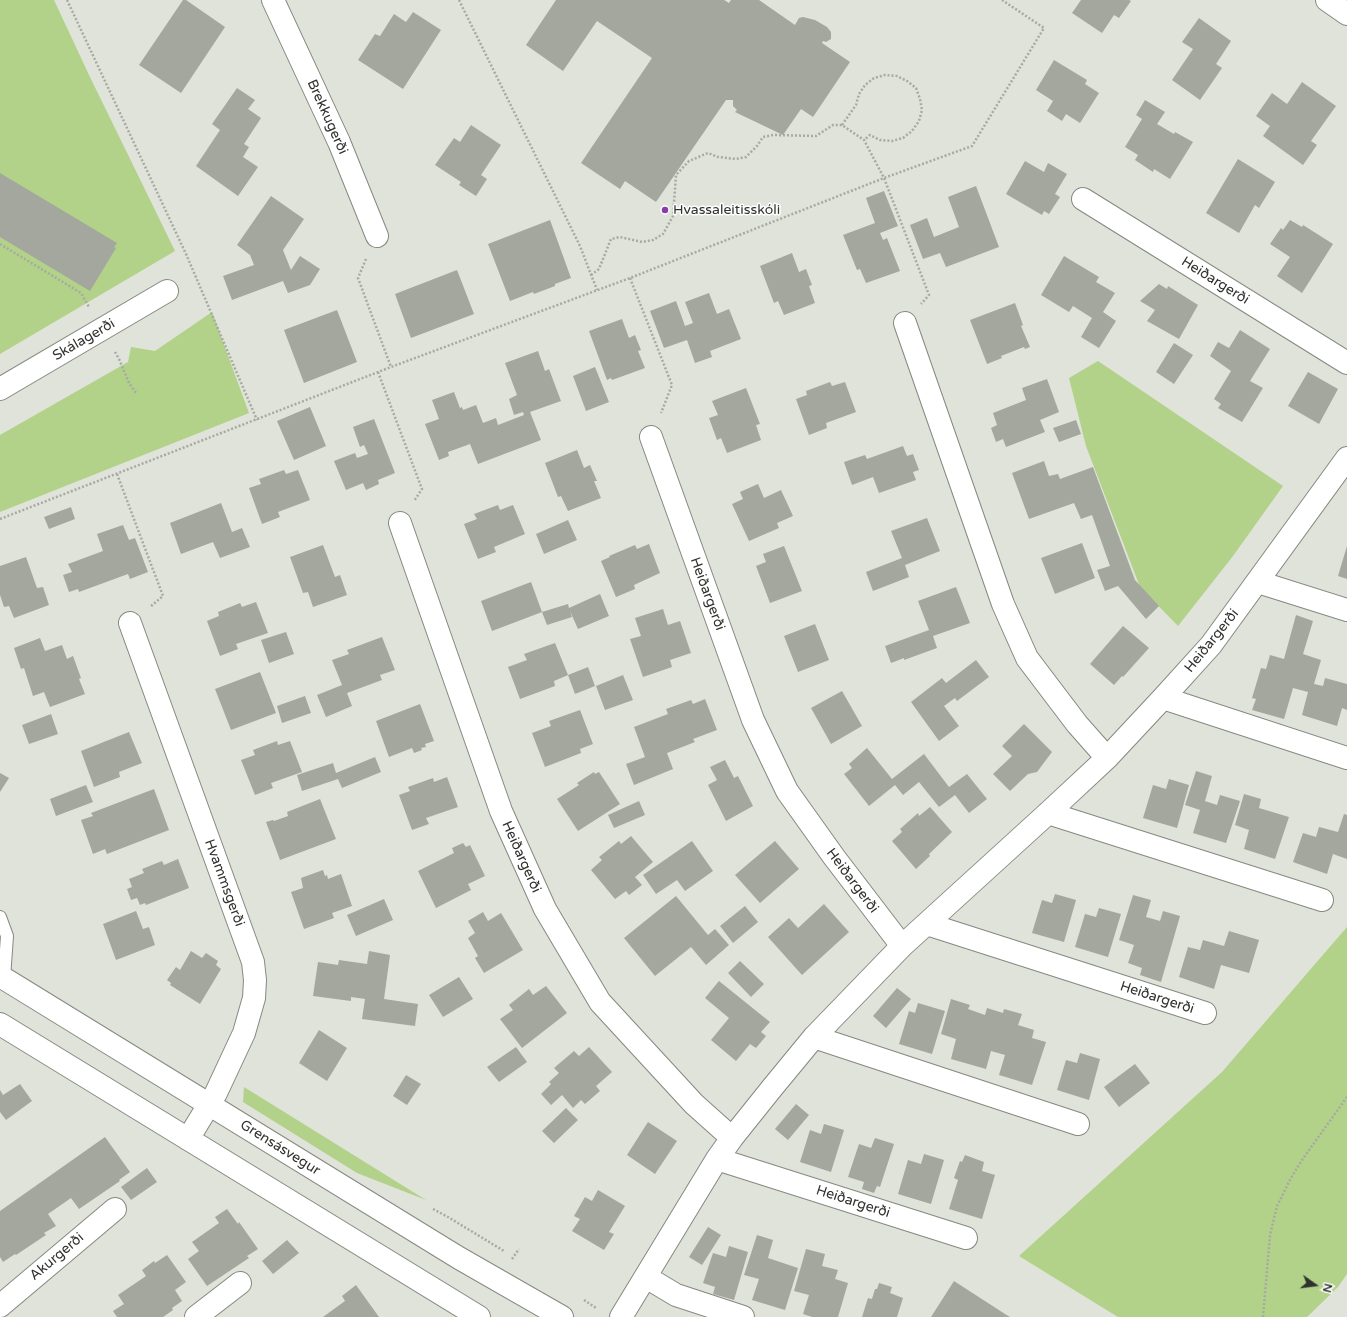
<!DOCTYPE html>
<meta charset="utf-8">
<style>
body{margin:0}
#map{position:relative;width:1347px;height:1317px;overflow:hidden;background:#dfe3d9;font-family:"Varela Round",sans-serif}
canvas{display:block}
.north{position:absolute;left:1295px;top:1265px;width:40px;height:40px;-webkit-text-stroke:3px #fff;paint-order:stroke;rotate:104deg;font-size:11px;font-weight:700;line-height:16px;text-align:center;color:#30322e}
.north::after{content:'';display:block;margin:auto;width:14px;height:18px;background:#30322e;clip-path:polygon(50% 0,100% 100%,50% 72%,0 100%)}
</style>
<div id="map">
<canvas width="1347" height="1317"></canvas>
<div class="north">N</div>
</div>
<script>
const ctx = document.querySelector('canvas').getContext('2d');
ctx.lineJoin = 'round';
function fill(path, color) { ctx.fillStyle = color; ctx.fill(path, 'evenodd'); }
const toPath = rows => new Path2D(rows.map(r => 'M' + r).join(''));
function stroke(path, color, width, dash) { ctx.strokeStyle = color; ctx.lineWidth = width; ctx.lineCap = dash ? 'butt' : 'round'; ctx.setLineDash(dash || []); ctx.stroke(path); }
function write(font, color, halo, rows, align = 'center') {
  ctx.font = font + ' "Varela Round",sans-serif'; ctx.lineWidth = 3; ctx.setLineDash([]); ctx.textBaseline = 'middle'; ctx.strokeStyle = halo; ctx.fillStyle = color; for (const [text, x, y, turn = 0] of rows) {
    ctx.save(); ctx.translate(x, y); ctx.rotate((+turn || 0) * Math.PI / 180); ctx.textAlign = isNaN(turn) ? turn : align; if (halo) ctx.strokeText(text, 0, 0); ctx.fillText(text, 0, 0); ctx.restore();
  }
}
fill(toPath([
 [0,0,54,0,89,75,175,251,0,354],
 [212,312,249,413,0,512,0,435,128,362,131,347,155,351],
 [1098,361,1283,486,1233,556,1178,626,1140,587,1086,446,1069,378],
 [1347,927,1347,1274,1338,1287,1307,1317,1118,1317,1019,1256,1222,1072],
 [244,1087,426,1200,357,1173,243,1102]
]), '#b2d189');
fill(toPath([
 [183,0,186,0,225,27,181,93,139,65],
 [556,0,724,0,729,3,731,0,759,0,795,25,799,18,803,17,815,20,827,27,831,32,831,39,826,42,823,41,822,43,850,62,813,117,801,109,783,135,735,112,737,110,733,106,733,100,726,100,656,202,625,181,620,189,581,163,652,58,597,21,563,71,526,45],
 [1081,0,1129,0,1131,1,1119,18,1114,15,1102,33,1072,13],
 [413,12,441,30,403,89,358,60,375,34,380,36,394,14,406,22],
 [1199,18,1231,41,1216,64,1222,68,1200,100,1172,80,1193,49,1182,42],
 [1054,60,1087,80,1085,84,1099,93,1080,123,1066,114,1062,121,1047,111,1053,101,1036,90],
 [1302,82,1336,106,1311,141,1317,145,1303,165,1263,136,1270,126,1256,116,1272,93,1287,104],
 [237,88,255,100,248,109,261,118,244,144,249,147,243,157,258,167,238,196,196,166,220,130,212,124],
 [1145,100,1165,112,1157,124,1174,134,1175,132,1193,142,1170,179,1154,169,1153,172,1135,160,1138,155,1125,147,1142,119,1136,115],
 [471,125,501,145,481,175,487,179,476,196,459,185,461,182,435,165,454,138,460,142],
 [1238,159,1275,182,1259,208,1255,205,1239,233,1206,213],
 [1025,161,1044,172,1048,163,1067,174,1055,194,1060,197,1049,214,1044,211,1042,215,1006,194],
 [0,173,117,243,114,247,116,248,90,291,0,237],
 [976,186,999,247,946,267,940,253,923,259,910,225,927,218,934,237,959,227,948,197],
 [884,191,898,226,880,233,883,240,887,238,900,271,866,283,860,269,857,270,843,235,875,223,866,198],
 [271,196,304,219,283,250,291,270,300,256,320,269,310,285,288,293,283,281,232,300,223,276,254,265,250,255,237,245],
 [550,220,571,278,555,284,555,286,534,294,533,292,510,301,488,244],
 [1290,220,1302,227,1303,225,1333,244,1302,293,1277,276,1290,257,1270,244,1281,228,1283,230],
 [792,253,799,272,806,269,812,285,809,286,815,303,784,315,778,301,774,303,760,266],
 [1064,256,1099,277,1096,282,1115,293,1103,312,1116,321,1099,348,1081,337,1092,318,1073,306,1069,312,1041,295],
 [457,270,474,314,411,338,395,294],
 [1159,284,1167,289,1168,286,1198,305,1179,339,1147,321,1155,310,1140,301],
 [709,293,717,314,729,309,741,339,710,351,712,357,695,363,687,340,664,348,650,311,676,301,685,326,693,323,685,302],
 [1015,303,1023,325,1021,326,1030,347,1025,349,1024,347,1001,356,1002,358,987,364,970,320],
 [337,310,357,362,304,383,284,330],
 [622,319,629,338,635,335,641,350,638,351,645,368,612,380,611,378,607,380,589,331],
 [1240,330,1270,349,1250,381,1263,388,1242,422,1218,408,1221,404,1214,399,1231,371,1210,356,1218,342,1229,348],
 [1174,343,1193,355,1174,384,1156,372],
 [538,351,545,371,549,369,561,401,530,412,541,440,478,464,470,444,448,452,449,456,439,460,425,424,439,419,432,400,454,392,460,408,462,407,463,410,476,405,483,423,496,418,498,425,524,415,523,412,514,415,509,399,517,395,505,363],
 [595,367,609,402,586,411,573,376],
 [1308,372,1338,389,1319,424,1288,406],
 [1047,379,1059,412,1040,420,1045,432,1006,447,1003,439,996,442,991,428,997,425,993,413,1026,400,1022,388],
 [830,382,832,386,845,382,856,412,826,423,827,428,809,435,796,399,807,395,806,391],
 [746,388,760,424,756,425,761,440,727,453,721,438,717,440,709,418,718,415,712,401],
 [310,407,326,446,294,460,277,421],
 [374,419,395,473,378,480,379,484,366,490,363,483,346,490,334,461,355,453,357,458,368,454,364,445,360,447,353,427],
 [1076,420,1081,434,1059,442,1053,428],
 [903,446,907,456,913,454,919,470,913,472,916,480,879,493,873,477,852,485,844,462,865,455,867,459],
 [577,450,584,468,590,465,597,481,594,481,601,498,568,511,561,496,558,497,545,463],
 [1044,461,1049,476,1058,474,1060,479,1093,467,1135,580,1159,606,1146,619,1118,586,1105,591,1097,570,1110,566,1092,515,1081,519,1074,503,1029,519,1012,473],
 [284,470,286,474,298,470,310,500,278,512,280,517,262,524,249,488,261,484,259,479],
 [758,484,764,498,781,490,793,516,777,523,779,528,749,541,732,504,743,499,740,492],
 [221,503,232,532,242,528,250,547,220,558,213,542,181,554,170,523],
 [498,505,500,510,513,505,525,534,494,547,496,552,478,559,464,524,477,519,474,514],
 [71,507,75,519,49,529,44,517],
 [927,518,940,551,905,565,909,577,873,591,866,572,902,558,891,531],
 [568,520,577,540,544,554,536,534],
 [123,525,129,540,135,538,148,572,130,579,128,574,79,592,78,589,69,592,63,575,72,572,68,564,103,551,97,534],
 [1082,543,1095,578,1055,594,1041,558],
 [649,544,660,573,634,585,635,589,616,597,601,561,610,557,609,556,635,545,637,549],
 [323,545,335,577,340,575,347,595,313,607,308,592,303,593,290,557],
 [784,546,802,591,770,603,756,566,766,562,763,554],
 [1347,546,1347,579,1338,576],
 [26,557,37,588,43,587,49,605,14,618,9,606,4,607,0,595,0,566],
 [531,582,542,612,492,631,481,601],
 [956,587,970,623,933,636,937,648,904,660,904,658,891,663,885,646,929,630,918,601],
 [600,594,609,616,578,629,570,611,572,617,547,625,542,612,568,604,569,608],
 [256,602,268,633,236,644,238,649,220,656,207,621,219,616,218,612,240,603,242,607],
 [663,609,668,625,680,621,691,653,670,660,672,667,643,677,630,639,641,636,635,618],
 [1296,615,1313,621,1303,654,1321,660,1314,684,1323,686,1325,678,1347,684,1347,710,1342,708,1337,726,1302,715,1308,692,1293,688,1284,719,1252,710,1256,699,1252,698,1261,668,1266,669,1270,655,1284,659],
 [815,624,829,660,798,672,784,636],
 [1123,626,1149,648,1123,677,1122,676,1114,685,1090,664],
 [286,632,294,654,269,663,261,640],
 [382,637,395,670,380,675,382,680,347,693,352,706,326,717,317,695,342,685,332,660,349,654,347,650],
 [40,638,45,651,62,645,67,659,73,656,81,678,79,679,85,694,50,707,44,692,33,696,24,668,21,669,14,648],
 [555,643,568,675,588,667,595,686,575,694,568,675,554,681,555,686,520,699,508,667,527,660,524,654],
 [976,660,989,677,957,701,955,698,944,706,959,726,939,741,911,702,942,678,946,683],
 [260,672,276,713,231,730,215,689],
 [623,675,633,700,605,710,596,686],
 [842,691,862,726,831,744,811,708],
 [305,696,311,713,282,723,277,706],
 [705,699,717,730,693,739,695,742,667,753,673,769,634,785,626,764,645,757,634,727,668,714,666,709,691,700,693,704],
 [420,704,434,741,425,744,426,747,421,748,422,750,414,753,412,748,389,757,376,721],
 [580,710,593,744,580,749,581,753,545,767,532,733,551,726,549,721],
 [51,714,58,734,29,744,22,725],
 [1024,724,1052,752,1037,772,1028,774,1010,791,993,774,1012,756,1002,746],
 [129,732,142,763,119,772,120,777,94,787,81,751],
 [277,741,278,745,290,741,302,772,271,783,273,788,255,795,241,760,255,755,253,750],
 [867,748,892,779,924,754,949,787,967,774,987,799,969,813,955,795,939,807,919,782,903,795,895,785,869,806,844,774,852,768,849,764],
 [375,757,381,772,342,788,338,779,302,791,297,775,333,763,336,773],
 [725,760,734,778,738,776,753,806,726,821,708,785,717,780,710,767],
 [1196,771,1212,776,1205,801,1217,805,1220,795,1240,801,1226,843,1193,833,1200,810,1185,805],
 [594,772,595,774,599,772,620,804,578,831,557,799,579,785,577,783],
 [0,773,9,778,0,792],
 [447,777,458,807,426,818,429,824,412,830,399,795,410,791,408,787,433,778,434,782],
 [1169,779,1189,785,1177,828,1143,818,1153,785,1166,789],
 [86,785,93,802,56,816,50,799],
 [154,789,169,830,107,854,105,849,93,854,81,820,93,816,91,813],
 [1244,794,1261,799,1259,808,1289,817,1275,859,1244,849,1249,830,1235,825],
 [320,799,336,839,280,860,266,822,273,820,274,821,288,816,287,812],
 [639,801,645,815,614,828,608,815],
 [930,807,952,832,929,854,930,856,916,869,892,841,902,832,900,829,918,813,919,816],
 [1344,814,1347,815,1347,859,1333,854,1327,874,1293,862,1303,833,1316,837,1319,827,1338,832],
 [631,836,653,862,635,877,642,885,629,895,626,891,615,899,591,870,602,860,599,857,619,841,621,844],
 [692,841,713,871,685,891,677,880,656,894,643,875],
 [775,841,799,869,760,903,735,875],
 [463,843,466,847,470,845,485,876,468,884,471,890,436,908,418,871,454,853,452,848],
 [178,859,189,888,146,905,145,903,140,905,137,898,131,900,127,889,132,887,129,879,144,873,142,869,162,861,164,865],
 [323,870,325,876,327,875,328,879,341,874,352,906,332,913,334,918,304,929,291,892,303,888,301,878],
 [1055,894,1076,900,1064,942,1032,933,1042,900,1052,903],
 [1133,895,1151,900,1146,917,1160,921,1163,911,1180,916,1161,982,1140,975,1142,968,1128,963,1134,945,1119,940],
 [676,896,708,935,715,929,729,945,706,965,691,947,655,976,624,938],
 [384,899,393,920,356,936,347,915],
 [824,904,849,932,802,975,768,937,789,918,798,928],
 [745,906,758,922,733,943,720,926],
 [1099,908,1121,914,1108,957,1075,947,1085,914,1096,917],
 [136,911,143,929,149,927,155,945,116,960,103,924],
 [483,912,488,921,501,913,523,950,484,973,475,958,478,956,468,938,475,933,468,921],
 [1229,931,1259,940,1249,973,1221,965,1214,989,1179,977,1188,947,1200,950,1203,940,1224,946],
 [191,951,202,958,206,953,218,961,216,965,221,969,200,1004,170,985,171,983,167,980,176,967,180,970],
 [369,951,390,955,384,999,418,1004,415,1026,362,1019,365,999,351,997,351,1001,313,996,318,962,338,965,339,960,367,964],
 [740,961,764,984,751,997,728,973],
 [459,977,473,999,443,1017,429,995],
 [719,981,770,1022,761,1032,766,1036,756,1048,750,1044,736,1061,711,1040,729,1018,705,998],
 [546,986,567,1013,522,1048,500,1019,513,1010,509,1005,529,989,533,995],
 [897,988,911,999,886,1028,873,1016],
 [951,999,970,1005,968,1009,985,1015,987,1008,1003,1013,1004,1009,1022,1014,1018,1025,1034,1030,1032,1038,1046,1042,1032,1085,999,1075,1005,1055,991,1051,986,1069,951,1059,956,1039,941,1034],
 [918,1003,945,1011,932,1054,899,1044,909,1011,915,1013],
 [319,1030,347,1048,327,1081,299,1063],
 [516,1047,527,1062,499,1082,487,1067],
 [589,1047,612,1072,596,1086,600,1091,585,1104,581,1100,573,1108,562,1095,551,1105,541,1094,551,1084,549,1082,559,1073,554,1068,574,1051,579,1056],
 [1080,1053,1100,1059,1089,1100,1057,1090,1066,1060,1077,1063],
 [1135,1064,1150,1083,1119,1107,1104,1087],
 [406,1075,421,1084,407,1105,393,1096],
 [20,1084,32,1101,6,1120,0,1112,0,1090,3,1095],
 [796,1104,809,1115,788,1140,775,1129],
 [566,1108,578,1120,554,1143,542,1131],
 [648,1122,677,1141,655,1174,627,1155],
 [824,1124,844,1130,831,1172,800,1162,810,1130,821,1134],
 [105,1137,130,1172,119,1180,120,1181,79,1209,71,1198,48,1214,56,1226,44,1233,46,1235,16,1255,15,1254,3,1262,0,1257,0,1211],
 [875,1138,894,1144,880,1187,877,1186,874,1193,862,1189,864,1182,848,1177,859,1144,871,1148],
 [924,1154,944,1160,931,1204,898,1194,908,1160,921,1164],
 [965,1155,984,1162,982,1171,995,1175,982,1219,949,1209,958,1180,954,1178,960,1161,962,1162],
 [147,1168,157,1182,131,1200,121,1187],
 [598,1190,625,1206,609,1232,614,1234,604,1250,572,1231,580,1219,574,1216,585,1197,592,1201],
 [227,1209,238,1224,239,1222,258,1249,247,1256,249,1258,207,1286,188,1259,199,1251,192,1242,219,1223,215,1217],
 [708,1227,721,1235,702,1265,689,1257],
 [757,1235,773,1240,768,1258,798,1268,785,1310,752,1300,759,1279,744,1275],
 [287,1240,299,1253,273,1274,262,1261],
 [729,1246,748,1252,734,1300,713,1294,715,1287,703,1283,713,1253,726,1257],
 [806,1249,825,1254,822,1266,838,1270,835,1279,848,1283,838,1317,812,1317,803,1314,809,1295,794,1291],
 [167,1255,186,1282,175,1290,182,1301,172,1308,173,1310,163,1317,117,1317,113,1311,124,1304,118,1295,146,1276,142,1270,154,1261,155,1263],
 [954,1281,1005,1314,1010,1317,931,1317],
 [879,1283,892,1287,890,1293,903,1298,897,1317,862,1317,868,1298,872,1299,875,1289,877,1289],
 [356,1285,379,1317,323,1317,345,1301,342,1296]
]), '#a3a79d');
const lane = toPath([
 [0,917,7,936,4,978]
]);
const street = toPath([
 [273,0,339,142,377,236],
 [1327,0,1347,14],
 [1083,199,1347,363],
 [905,323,1003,604,1027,658,1077,724,1107,758],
 [0,389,167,291],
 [651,437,753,720,787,791,834,857,902,946],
 [400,523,501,811,545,909,600,1002,694,1104,732,1138],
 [1258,582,1347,610],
 [130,623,253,962,255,980,254,998,244,1033,216,1093,188,1139],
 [1163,698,1347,758],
 [1048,813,1322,900],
 [927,924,1205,1013],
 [814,1037,1078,1124],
 [717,1159,966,1238],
 [646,1277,676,1295,743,1317],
 [0,1306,115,1209],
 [196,1317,240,1283],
 [621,1317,717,1159,732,1138,772,1088,814,1037,902,946,1048,813,1107,758,1163,698,1211,645,1347,458]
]);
const secondary = toPath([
 [0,976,459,1258,562,1317],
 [0,1024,479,1317]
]);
stroke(lane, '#858980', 14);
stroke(street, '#858980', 24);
stroke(secondary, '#858980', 24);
stroke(toPath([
 [67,0,186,254,257,420],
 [459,0,580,246,597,290],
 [842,125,856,105,859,94,865,85,874,78,885,75,897,76,907,81,916,88,920,99,922,110,919,121,912,131,903,138,892,141,880,140,870,135,864,140],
 [0,244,81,293,89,307],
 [366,259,358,278,391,367],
 [591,275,599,269,611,239,620,237,642,242,653,240,663,234,673,216,676,175,689,161,708,153,718,157,736,159,746,157,757,146,763,137,773,135,816,136,833,125,842,125,864,140,884,178,929,295,921,304],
 [630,278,672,385,661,413],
 [115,352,119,359,129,383,136,393],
 [378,372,422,489,414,501],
 [117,474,163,596,150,607],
 [0,519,391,367,630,278,884,178,972,146,1044,28,1002,0],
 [433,1209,448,1217,504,1251],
 [512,1259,519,1249],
 [584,1300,596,1308],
 [1263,1317,1270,1235,1277,1206,1291,1178,1302,1160,1347,1097]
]), '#a7aaa2', 2.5, [2, 2]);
stroke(lane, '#fff', 12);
stroke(street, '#fff', 22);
stroke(secondary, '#fff', 22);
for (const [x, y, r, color] of [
 [665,210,4,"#873bac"]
]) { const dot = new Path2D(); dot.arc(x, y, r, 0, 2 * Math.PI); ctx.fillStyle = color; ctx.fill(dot); stroke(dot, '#fff', 1.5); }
write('14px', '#30322e', '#fff', [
 ["Brekkugerði",327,117,66],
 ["Heiðargerði",1215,281,32],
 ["Skálagerði",84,340,-30],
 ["Heiðargerði",707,594,70],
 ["Heiðargerði",1212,641,-51],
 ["Heiðargerði",521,857,66],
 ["Heiðargerði",852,881,53],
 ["Hvammsgerði",224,883,70],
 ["Heiðargerði",1157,998,18],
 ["Grensásvegur",280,1148,32],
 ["Heiðargerði",853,1202,18],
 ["Akurgerði",57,1257,-40]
]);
write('14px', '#30322e', '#fff', [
 ["Hvassaleitisskóli",673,210]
], 'left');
</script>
